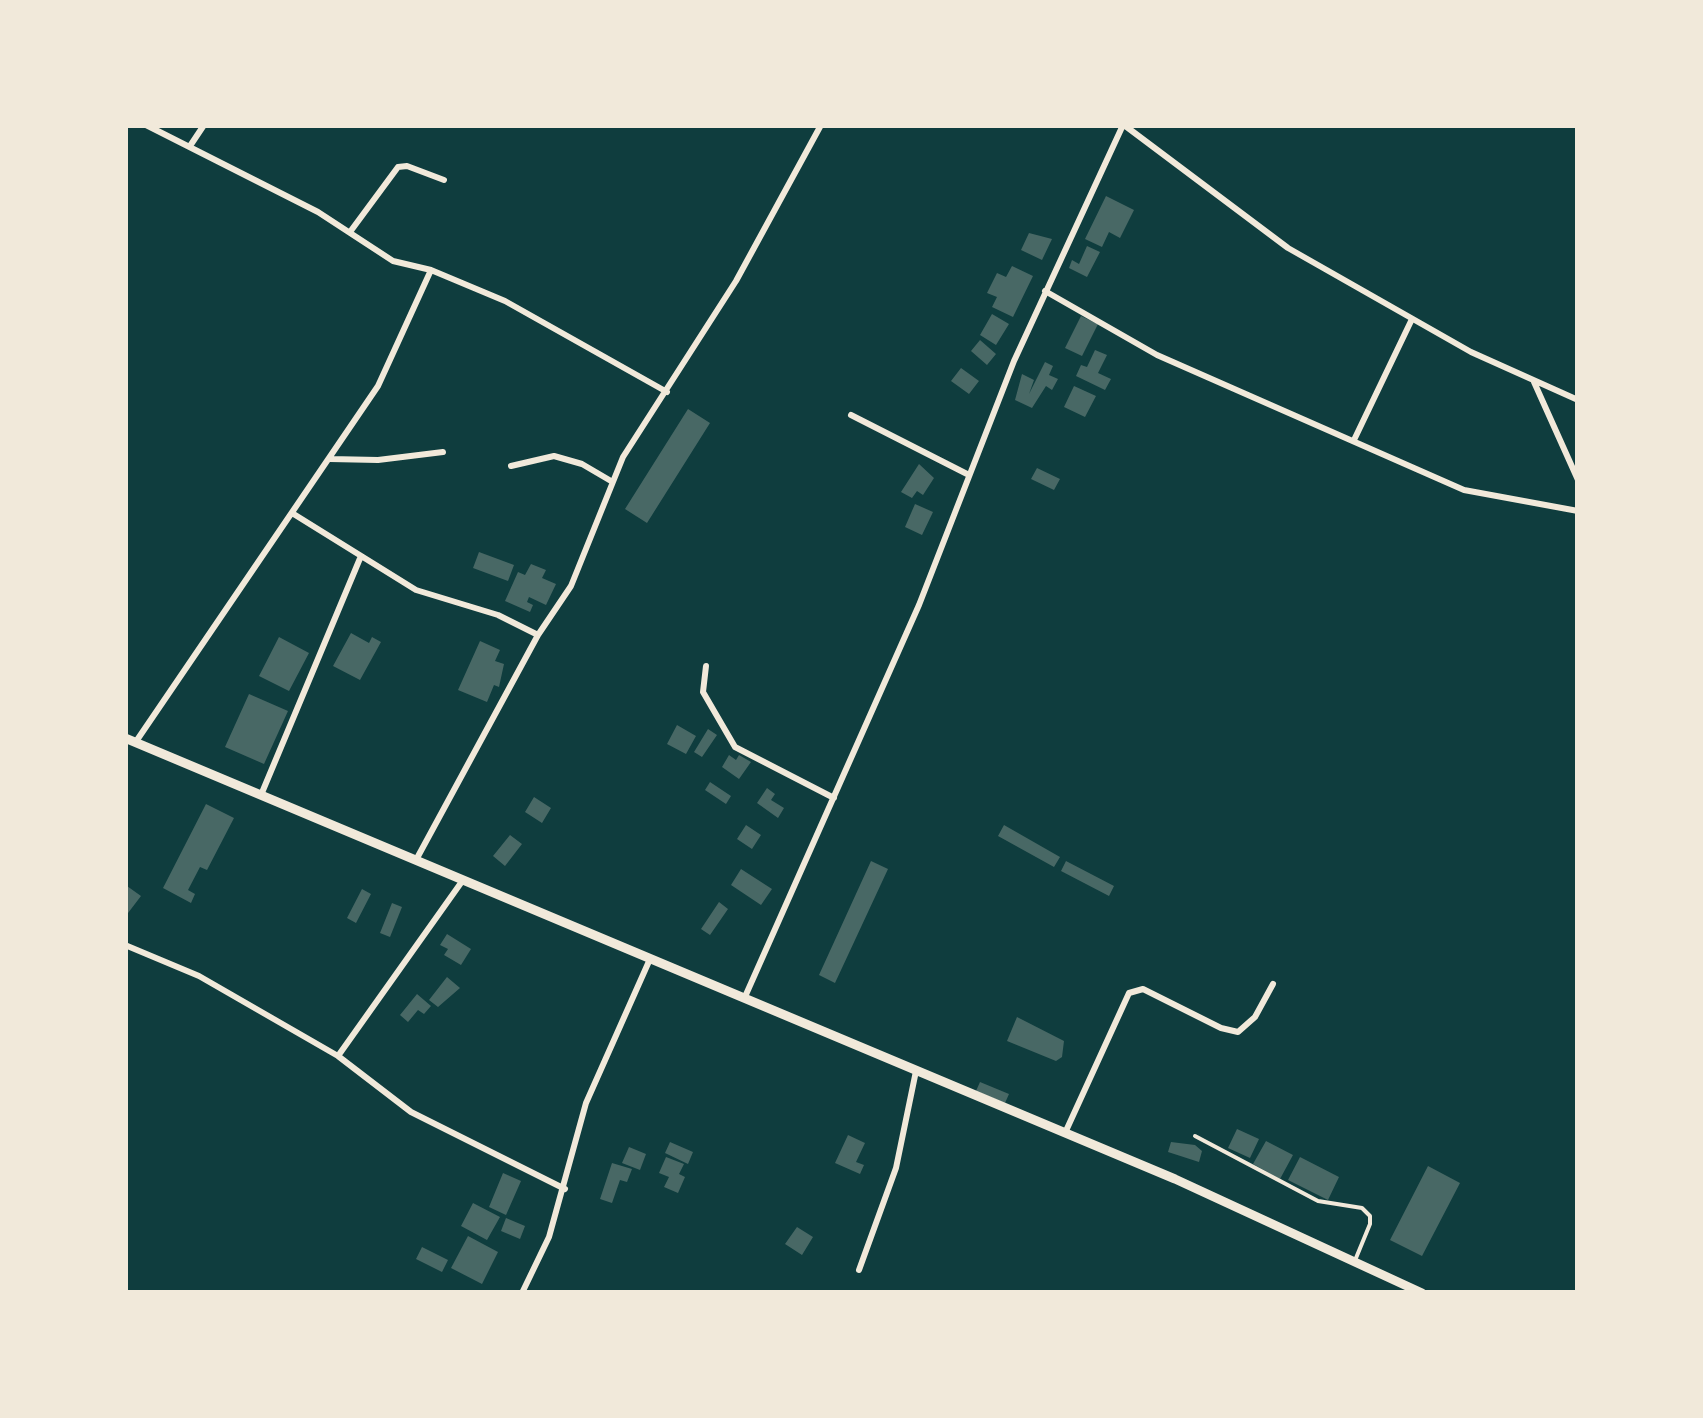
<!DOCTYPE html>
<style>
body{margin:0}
#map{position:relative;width:1703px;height:1418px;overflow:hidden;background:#0f3d3e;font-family:"IBM Plex Sans",sans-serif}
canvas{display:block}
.frame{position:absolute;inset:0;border:128px solid #f1e9da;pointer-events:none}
</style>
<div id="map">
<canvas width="1703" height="1418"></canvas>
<div class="frame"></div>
</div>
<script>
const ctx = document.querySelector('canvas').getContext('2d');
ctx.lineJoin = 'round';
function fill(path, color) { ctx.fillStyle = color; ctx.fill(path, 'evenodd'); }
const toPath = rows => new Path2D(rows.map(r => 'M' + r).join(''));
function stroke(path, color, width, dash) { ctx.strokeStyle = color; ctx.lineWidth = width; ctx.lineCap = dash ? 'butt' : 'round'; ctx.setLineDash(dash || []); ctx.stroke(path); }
fill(toPath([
 [1106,196,1134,210,1120,238,1109,232,1102,247,1085,239],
 [1029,233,1052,239,1042,260,1021,250],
 [1087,246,1100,252,1087,277,1069,268,1072,260,1079,264],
 [1012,266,1033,276,1013,317,992,307,997,297,987,293,997,273,1006,277],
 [992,314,1009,324,996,345,980,335],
 [1081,316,1098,324,1082,356,1065,348],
 [980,340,996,354,987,365,971,351],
 [1095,350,1107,355,1098,373,1111,379,1105,390,1076,376,1081,365,1087,367],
 [1045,362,1053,366,1049,375,1058,379,1052,390,1046,386,1032,408,1015,400,1022,374,1034,380,1029,394],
 [961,368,979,381,969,394,951,381],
 [1074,386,1096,396,1085,417,1064,407],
 [688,409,710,423,647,523,625,509],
 [919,464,934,478,923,495,917,491,912,498,901,492],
 [1037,468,1060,479,1054,490,1031,479],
 [915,504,933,512,922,535,905,527],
 [479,552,514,565,508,581,473,568],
 [531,564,546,570,542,578,556,584,546,605,529,597,527,602,533,605,530,612,505,601,518,572,525,575],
 [351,633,369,643,372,637,381,642,360,680,333,666],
 [279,637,309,653,289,691,259,676],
 [480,641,500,650,495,661,504,664,499,687,494,685,487,702,458,690],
 [249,694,288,711,264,764,225,747],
 [677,725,696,736,686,754,667,744],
 [708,729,717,735,702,757,694,752],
 [729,755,736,760,739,755,751,762,739,779,722,767],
 [710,782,731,796,726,804,705,790],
 [767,788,775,794,771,800,784,808,778,818,757,803],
 [534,797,551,808,542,823,525,812],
 [206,804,234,818,207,870,200,867,188,890,195,894,191,903,163,888],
 [746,825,761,835,752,849,737,839],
 [1004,825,1060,857,1054,867,998,836],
 [510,835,522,844,505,866,493,856],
 [871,861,888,869,835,983,819,975],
 [1066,861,1114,886,1109,896,1061,871],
 [741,869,772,889,761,905,731,885],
 [127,886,141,896,125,917,125,889],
 [362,889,371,894,356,923,347,918],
 [719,902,728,909,710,935,701,929],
 [392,903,402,907,390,937,380,933],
 [447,934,471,949,461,965,444,955,448,949,440,945],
 [447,977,460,988,438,1007,429,1000],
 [417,994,431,1006,424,1014,418,1010,408,1022,400,1015],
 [1017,1017,1064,1041,1062,1057,1056,1061,1007,1041],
 [980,1082,1009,1094,1005,1103,976,1091],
 [1237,1129,1259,1139,1250,1158,1228,1148],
 [848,1135,865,1143,856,1162,864,1165,860,1174,835,1163],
 [1266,1141,1293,1155,1280,1179,1253,1164],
 [670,1142,693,1152,688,1164,665,1153],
 [1171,1142,1195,1145,1202,1151,1199,1162,1168,1152],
 [629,1147,646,1154,640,1170,622,1163],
 [666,1157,684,1164,679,1174,685,1177,678,1193,664,1187,669,1177,659,1173],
 [1300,1157,1339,1177,1328,1200,1288,1180],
 [612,1163,632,1169,627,1182,620,1180,612,1203,600,1199],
 [1428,1166,1460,1183,1422,1256,1390,1240],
 [503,1173,521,1181,506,1215,489,1207],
 [473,1203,500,1217,487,1240,461,1226],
 [506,1218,525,1226,520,1239,501,1231],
 [797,1227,813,1237,802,1255,785,1244],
 [468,1236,498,1252,482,1284,451,1268],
 [422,1247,448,1260,442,1272,416,1259]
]), '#486865');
stroke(toPath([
 [1195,1136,1318,1201,1362,1208,1370,1216,1370,1224,1356,1258]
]), '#f1e9da', 4);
stroke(toPath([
 [146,125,318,212,393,261,431,270,505,301,667,392],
 [1124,125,1288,248,1471,352,1578,400],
 [190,146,204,125],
 [350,232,398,167,407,166,444,180],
 [1045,291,1157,355,1464,490,1578,511],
 [1534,382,1578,480],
 [851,415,969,475],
 [1354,440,1412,319],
 [330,459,378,460,443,452],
 [511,466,554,456,582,464,611,481],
 [292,513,416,590,498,615,538,635],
 [706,666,703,692,735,747,834,798],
 [135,743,378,386,431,270],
 [261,795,361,556],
 [416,860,538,635,571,586,623,457,736,281,821,125],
 [125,945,199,976,338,1056,411,1112,565,1189],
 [744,999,919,605,1014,361,1123,125],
 [338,1056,463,880],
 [1065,1133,1129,993,1143,989,1221,1028,1238,1032,1255,1017,1273,984],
 [859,1270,896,1168,916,1071],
 [522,1293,549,1237,586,1103,650,959]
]), '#f1e9da', 6);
stroke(toPath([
 [125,738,1175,1179,1422,1293]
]), '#f1e9da', 9);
</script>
